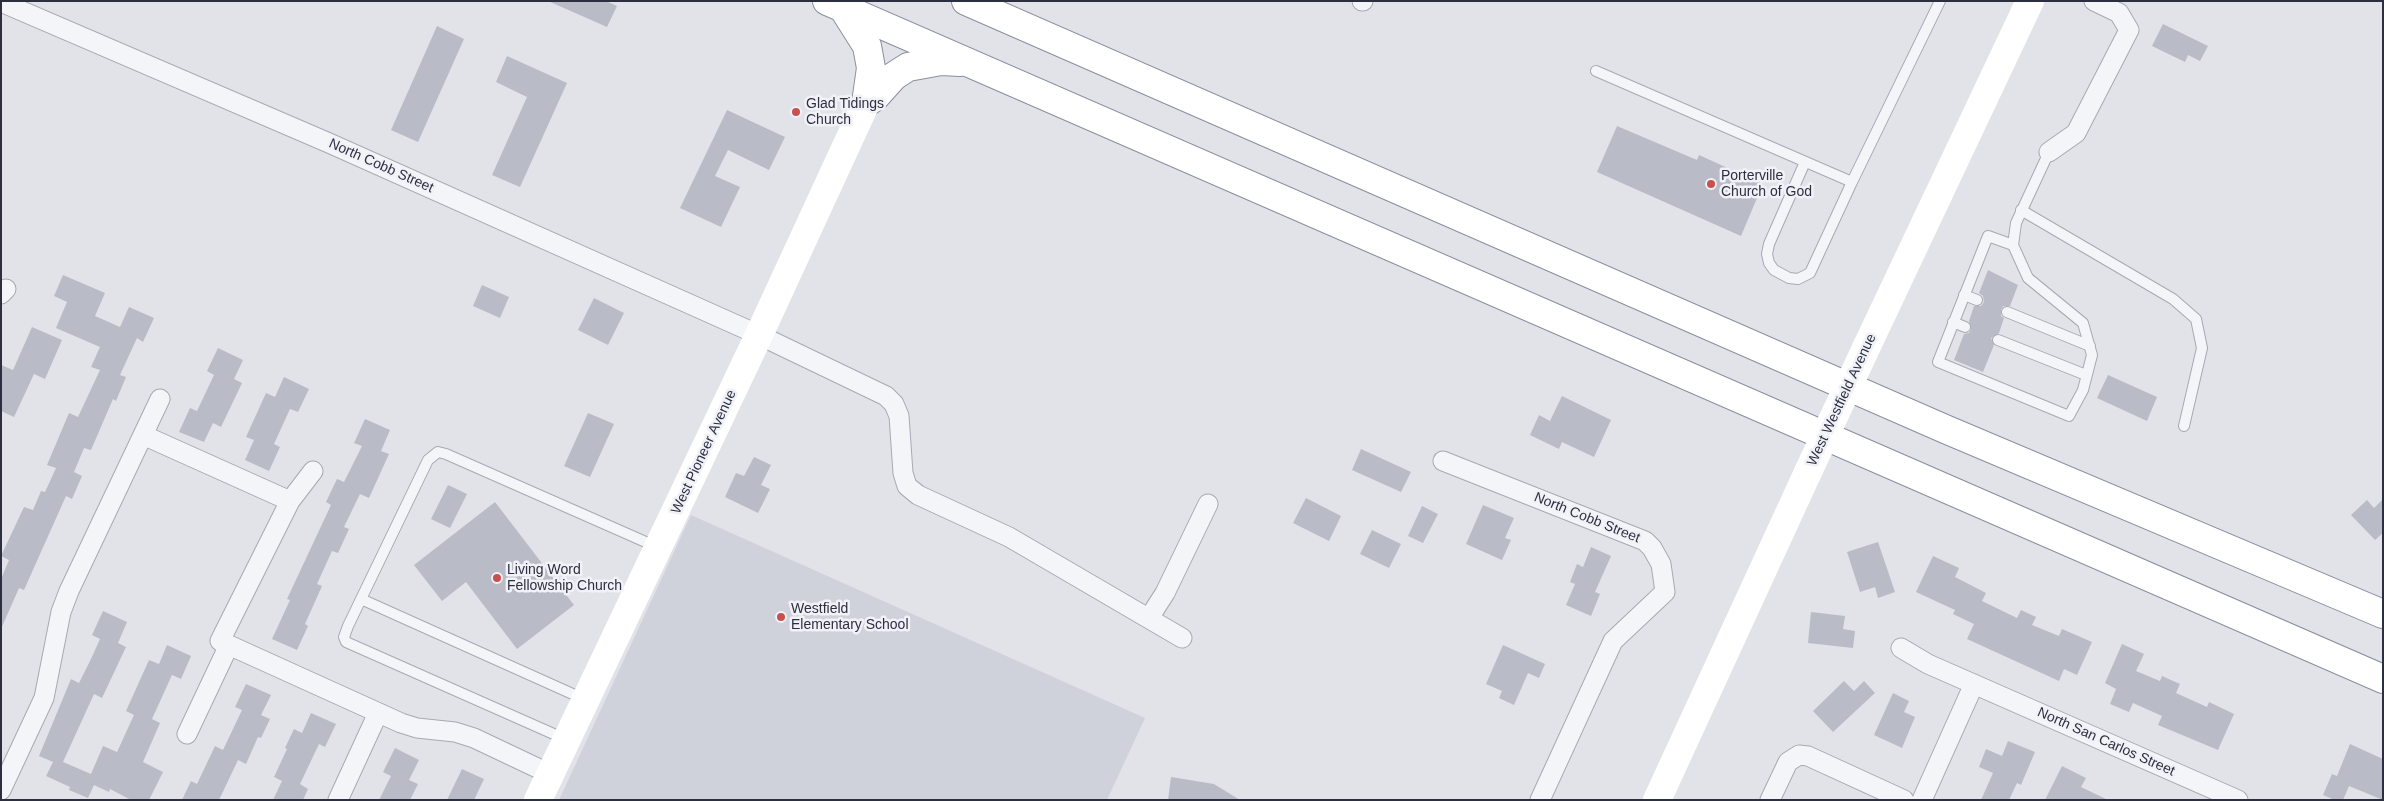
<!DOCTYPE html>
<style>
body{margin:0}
#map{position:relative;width:2384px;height:801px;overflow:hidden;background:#e1e3e9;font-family:Arial,sans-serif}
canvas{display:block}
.frame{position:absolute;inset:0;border:2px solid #2b2f40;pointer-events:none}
</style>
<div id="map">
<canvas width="2384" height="801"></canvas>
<div class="frame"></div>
</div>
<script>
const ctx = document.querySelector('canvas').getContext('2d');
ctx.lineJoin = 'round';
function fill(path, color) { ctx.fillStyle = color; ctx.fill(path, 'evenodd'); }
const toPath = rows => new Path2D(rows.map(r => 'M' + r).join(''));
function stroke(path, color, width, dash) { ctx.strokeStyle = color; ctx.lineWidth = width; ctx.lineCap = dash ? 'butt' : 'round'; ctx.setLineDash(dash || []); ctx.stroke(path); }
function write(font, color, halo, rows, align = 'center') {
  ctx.font = font + ' Arial,sans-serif'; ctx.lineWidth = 5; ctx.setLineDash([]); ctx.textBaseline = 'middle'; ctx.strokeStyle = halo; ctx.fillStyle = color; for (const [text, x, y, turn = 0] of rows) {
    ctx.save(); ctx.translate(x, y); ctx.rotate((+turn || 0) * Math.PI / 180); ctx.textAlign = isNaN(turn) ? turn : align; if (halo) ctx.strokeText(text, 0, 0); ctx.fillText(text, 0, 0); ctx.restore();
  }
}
fill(toPath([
 [691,515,1145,718,1107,800,559,800]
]), '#d0d2db');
fill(toPath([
 [548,1,606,1,617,6,607,27],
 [2163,24,2208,46,2200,61,2188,55,2185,62,2152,46],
 [437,26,464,39,418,142,391,130],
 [507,56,567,83,520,187,492,175,527,97,496,82],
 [727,110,785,137,769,170,728,150,715,176,740,187,721,227,680,208],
 [1617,126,1697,160,1699,155,1763,184,1741,236,1597,172],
 [1988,270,2018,285,2010,306,2003,306,2001,310,2001,316,2004,318,1999,333,1991,338,1994,345,1983,372,1954,360,1964,334,1969,333,1971,329,1969,321,1974,306,1981,306,1984,302,1983,296,1979,293],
 [63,275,105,293,95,316,120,327,129,307,154,318,143,342,137,338,120,375,126,377,116,401,113,399,91,450,84,448,74,472,82,476,72,499,66,496,24,590,19,588,1,629,1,579,9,560,1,556,24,507,33,510,41,491,45,492,56,468,47,465,69,413,78,417,100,370,91,367,100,347,56,328,67,302,54,296],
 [482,285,509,297,500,318,473,306],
 [594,298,624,313,608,345,578,330],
 [32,327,62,340,45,379,34,374,14,417,1,411,1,365,13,370],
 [218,348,243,360,234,379,242,383,221,427,213,423,204,442,179,432,190,408,197,411,214,375,207,371],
 [2108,375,2157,397,2147,421,2097,398],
 [284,377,309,389,298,412,290,409,274,444,280,447,269,471,245,460,254,440,246,437,266,393,275,397],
 [1562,396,1611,420,1594,457,1562,442,1559,449,1530,435,1539,415,1550,421],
 [588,413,614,424,590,477,564,466],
 [365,419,390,430,381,451,389,454,369,498,360,494,344,527,349,529,338,553,332,551,317,584,322,586,305,624,308,626,297,650,272,639,290,600,287,599,331,505,326,502,337,479,344,482,362,446,354,443],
 [1361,449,1411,472,1401,492,1352,470],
 [754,457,771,465,761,485,770,489,758,513,725,497,736,473,744,476],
 [448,485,467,494,450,528,431,519],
 [1306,498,1341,516,1329,541,1293,523],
 [2383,499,2383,533,2375,540,2351,515,2367,500,2374,508],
 [495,502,574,605,517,649,466,582,442,601,414,565],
 [1483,505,1514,518,1505,538,1511,540,1502,560,1466,544],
 [1422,506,1438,514,1423,543,1408,536],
 [1372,530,1401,544,1389,568,1360,554],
 [1878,542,1895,592,1878,598,1875,587,1860,592,1847,552],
 [1591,547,1611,556,1595,592,1600,594,1591,616,1566,605,1575,584,1570,582,1577,564,1583,567],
 [1933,556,1959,568,1955,577,1986,593,1982,601,2017,618,2021,610,2036,617,2032,625,2059,636,2062,629,2092,642,2077,675,2064,669,2059,681,1967,639,1974,624,1953,614,1955,610,1916,592],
 [103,611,127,622,118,643,126,647,102,698,94,694,63,762,91,774,103,746,117,752,134,715,126,711,149,660,159,664,167,645,191,656,181,679,172,675,152,719,160,723,143,762,163,772,149,800,131,800,110,789,109,792,94,785,88,798,69,790,70,787,46,776,53,762,39,756,71,679,79,683,91,659,100,639,92,635],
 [1811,612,1845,616,1843,629,1855,631,1853,648,1808,643],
 [2122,644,2144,654,2136,671,2160,681,2162,676,2180,684,2176,693,2207,707,2209,702,2234,714,2218,750,2158,725,2162,716,2133,703,2129,712,2110,704,2116,689,2105,683],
 [1503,645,1545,664,1539,678,1528,673,1514,705,1499,698,1502,691,1486,684],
 [1844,681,1854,691,1864,681,1875,693,1833,732,1813,711],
 [246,684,271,695,261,715,270,719,261,738,258,737,246,764,238,760,219,800,182,800,191,781,197,784,215,746,223,750,242,710,235,707],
 [1893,693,1909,701,1904,712,1915,717,1902,748,1874,735],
 [311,713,336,724,325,747,319,744,300,784,308,789,303,800,273,800,282,781,274,777,287,749,285,748,294,729,302,733],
 [2008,741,2035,752,2021,785,2017,783,2009,800,1981,800,1993,773,1979,767,1986,749,2002,756],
 [2350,744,2383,759,2383,800,2349,786,2343,800,2335,800,2323,795,2332,774,2337,776],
 [395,748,419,760,409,780,418,784,410,800,379,800,391,776,383,772],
 [2062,766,2086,778,2081,787,2108,800,2045,800],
 [462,769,484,779,474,800,447,800],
 [1171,777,1214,784,1240,800,1168,800]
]), '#b9bcc6');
const lane = toPath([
 [1596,71,1852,182,1940,1],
 [1805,162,1769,244,1767,254,1769,263,1774,270,1789,278,1798,279,1810,273,1852,182],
 [2021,210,2173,299,2196,319,2202,348,2184,426],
 [2013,245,1988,236,1938,362,2069,416,2083,390,2092,355,2083,323,2028,278,2013,245,2016,223,2049,152],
 [1964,295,1977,300],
 [2007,312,2090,346],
 [1953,322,1965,327],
 [1998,340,2086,375],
 [361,599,586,700],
 [565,739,346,642,344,637,348,626,428,460,438,452,446,454,657,547]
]);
const street = toPath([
 [1362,1,1363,1],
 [1,2,329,143,759,335,886,396,894,404,899,416,903,473,907,486,918,495,1009,537,1182,638],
 [2049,152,2076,133,2129,30,2119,13,2094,1],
 [1,294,6,289],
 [143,435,290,501],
 [1443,461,1645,541,1652,548,1661,564,1665,592,1613,641,1540,800],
 [313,471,290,501,220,641,401,723,417,728,455,732,474,738,550,774],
 [1149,618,1165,593,1208,504],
 [1901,648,1928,664,2238,800],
 [187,734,229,645],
 [1,790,44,698,61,612,69,591,160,399],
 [338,800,378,713],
 [1770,800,1788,762,1799,755,1808,756,1904,800],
 [1922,800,1974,684]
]);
const highway = toPath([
 [827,1,2383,679],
 [966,1,1945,429,2383,614],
 [843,8,867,46,871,68,866,103],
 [866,103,876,96,894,76,908,67,941,61,960,62]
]);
stroke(lane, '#a7a9b3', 12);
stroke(street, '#a7a9b3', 21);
stroke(highway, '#8a8e9f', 30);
stroke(lane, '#f4f5f8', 10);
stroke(street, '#f4f5f8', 19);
stroke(toPath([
 [1867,346,2030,1],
 [538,800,759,335,866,103],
 [1657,800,1808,472]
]), '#fff', 28);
stroke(highway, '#fff', 28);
stroke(toPath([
 [1808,472,1867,346]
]), '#fff', 28);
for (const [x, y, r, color] of [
 [796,112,5,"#c6514f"],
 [1711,184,5,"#c6514f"],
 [497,578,5,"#c6514f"],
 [781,617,5,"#c6514f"]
]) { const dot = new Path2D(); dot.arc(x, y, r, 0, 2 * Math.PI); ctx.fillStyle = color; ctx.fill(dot); stroke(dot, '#f1f2f7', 2); }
write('14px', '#2b2f40', '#f1f2f7', [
 ["Glad Tidings",806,104],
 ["Church",806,120],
 ["Porterville",1721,176],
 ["Church of God",1721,192],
 ["Living Word",507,570],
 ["Fellowship Church",507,586],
 ["Westfield",791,609],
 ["Elementary School",791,625]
], 'left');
write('14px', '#2b2f40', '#f1f2f7', [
 ["North Cobb Street",381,166,24],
 ["West Westfield Avenue",1842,400,-65],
 ["West Pioneer Avenue",704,452,-65],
 ["North Cobb Street",1587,518,22],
 ["North San Carlos Street",2106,742,24]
]);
</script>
